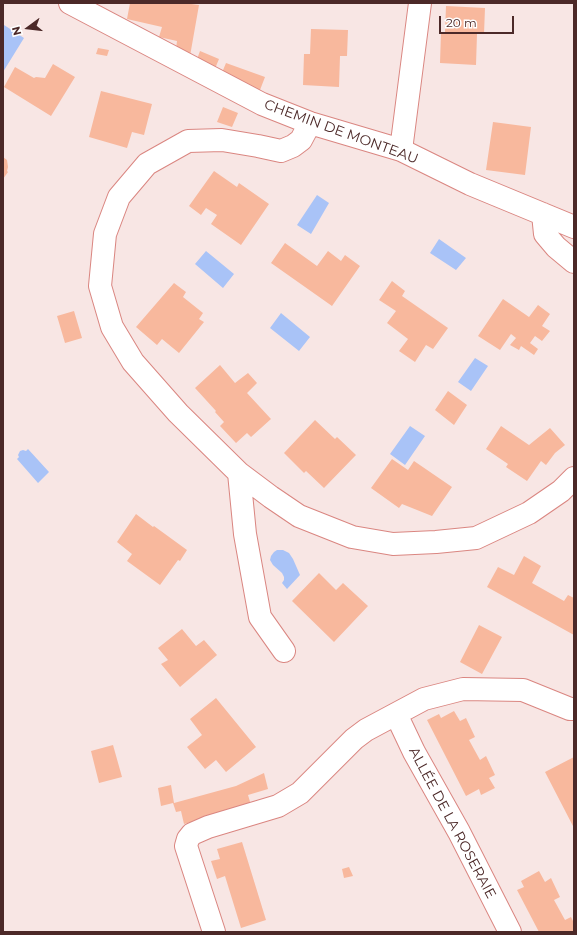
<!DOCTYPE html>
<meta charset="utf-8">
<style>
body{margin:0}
#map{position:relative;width:577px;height:935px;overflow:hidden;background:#f8e6e4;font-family:Montserrat,sans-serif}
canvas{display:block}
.frame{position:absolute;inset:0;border:4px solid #4c2928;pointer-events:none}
.north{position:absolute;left:8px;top:8px;width:40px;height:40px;-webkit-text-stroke:3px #fff;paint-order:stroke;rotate:255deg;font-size:11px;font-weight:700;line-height:16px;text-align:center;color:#4c2928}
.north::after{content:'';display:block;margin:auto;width:14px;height:18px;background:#4c2928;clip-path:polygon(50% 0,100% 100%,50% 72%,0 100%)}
.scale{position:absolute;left:439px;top:16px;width:75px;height:18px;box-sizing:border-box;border:2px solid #4c2928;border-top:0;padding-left:5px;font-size:12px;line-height:14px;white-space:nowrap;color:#4c2928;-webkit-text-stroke:3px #fff;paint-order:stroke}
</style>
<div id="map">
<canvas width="577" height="935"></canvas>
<div class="frame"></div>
<div class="north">N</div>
<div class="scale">20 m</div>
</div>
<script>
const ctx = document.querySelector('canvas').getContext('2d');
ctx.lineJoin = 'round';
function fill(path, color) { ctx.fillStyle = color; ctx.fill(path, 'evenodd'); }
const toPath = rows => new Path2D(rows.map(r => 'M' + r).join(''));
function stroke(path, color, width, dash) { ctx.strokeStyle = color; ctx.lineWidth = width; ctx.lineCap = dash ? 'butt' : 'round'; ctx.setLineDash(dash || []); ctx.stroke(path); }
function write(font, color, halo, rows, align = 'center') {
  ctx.font = font + ' Montserrat,sans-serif'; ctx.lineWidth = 4; ctx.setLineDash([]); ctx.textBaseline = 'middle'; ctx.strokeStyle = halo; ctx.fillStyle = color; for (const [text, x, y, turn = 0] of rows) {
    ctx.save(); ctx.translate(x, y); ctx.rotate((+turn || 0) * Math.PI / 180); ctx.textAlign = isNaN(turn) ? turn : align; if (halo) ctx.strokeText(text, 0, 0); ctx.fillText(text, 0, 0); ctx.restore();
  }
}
fill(toPath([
 [4,25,24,38,3,72,3,27],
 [317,195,329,203,311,234,297,225],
 [439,239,466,258,456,270,430,253],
 [206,251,234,274,223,288,195,264],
 [281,313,310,337,299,351,270,328],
 [475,358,488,366,471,391,458,382],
 [410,426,425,436,405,465,390,454],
 [28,449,49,472,38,483,17,459,19,457,18,455,20,451,23,450,26,451],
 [277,550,283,550,289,553,293,559,300,575,287,589,282,583,284,580,284,577,282,573,273,565,270,560,271,556,274,552]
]), '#a9c3f7');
fill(toPath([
 [130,3,184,3,199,5,190,56,176,49,177,41,159,37,162,27,127,19],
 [446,6,485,8,484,34,477,34,476,65,440,63,441,32,445,32],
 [311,29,348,30,347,56,340,56,339,87,303,85,304,54,310,54],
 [98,48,109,50,107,56,96,54],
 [200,51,219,59,214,71,196,62],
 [226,63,265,77,260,90,221,75],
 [53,64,75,77,51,116,4,87,15,67,34,78,36,77,45,78],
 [101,91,152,104,144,135,132,132,127,148,89,137],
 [223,107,238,113,232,127,217,122],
 [493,122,531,127,525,175,486,170],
 [3,157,7,160,8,167,7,171,8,172,3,179],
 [214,171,237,187,239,183,269,204,241,245,211,224,217,215,206,208,201,215,189,206],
 [285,243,317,266,328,251,341,261,345,255,360,266,332,306,271,263],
 [392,281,405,291,402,296,448,328,433,349,426,345,415,362,399,351,408,339,387,323,396,311,379,300],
 [174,283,186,292,183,297,203,313,199,319,204,322,179,353,162,339,157,345,136,327],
 [503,299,529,317,538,305,550,314,542,326,550,331,542,341,535,336,530,343,538,349,534,355,521,346,519,350,510,345,516,338,511,334,500,350,478,336],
 [74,311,82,338,65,343,57,316],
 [220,365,235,383,248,373,257,383,247,393,271,419,251,437,247,433,236,443,220,426,224,422,215,412,216,411,195,388],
 [448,391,467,405,454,425,435,410],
 [315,420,335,439,337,437,356,455,324,488,306,471,304,473,284,453],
 [501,426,529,445,550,428,565,445,555,453,546,465,541,461,527,481,506,467,508,464,486,449],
 [392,459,408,470,414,461,452,487,432,516,402,504,399,508,371,488],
 [136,514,153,527,154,526,187,550,180,561,178,560,160,585,127,561,132,554,117,542],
 [524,556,541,566,532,583,564,601,568,595,574,598,574,635,487,587,498,567,514,575],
 [319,573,336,590,343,583,368,606,334,642,292,601],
 [479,625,502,637,482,674,460,662],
 [182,629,196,646,204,640,217,655,180,687,161,664,168,660,158,648],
 [216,698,256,747,226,772,216,760,205,769,187,747,202,735,190,719],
 [454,711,460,721,466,718,475,737,469,740,480,760,486,756,495,775,489,778,495,788,481,795,479,789,466,796,427,720,439,714,441,718],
 [113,745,122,777,99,783,91,751],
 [574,757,574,828,545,772],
 [264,773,268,789,248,795,251,805,184,824,181,811,176,812,173,803,161,806,158,788,171,785,174,803,236,786],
 [242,842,266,920,241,928,225,876,217,879,211,861,220,859,217,849],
 [349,867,353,876,344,878,342,869],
 [539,871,545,882,551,878,560,897,554,900,565,920,571,917,574,923,574,932,539,932,517,890,524,887,521,881]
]), '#f8b89d');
const minor = toPath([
 [70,3,262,104,310,123,401,150,470,184,574,227],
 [310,123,301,140,293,146,281,151,258,146,222,140,188,141,147,164,119,197,105,234,100,286,112,327,133,362,178,413,239,473,271,497,299,516,352,537,393,544,436,542,476,538,529,513,561,491,574,478],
 [401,150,420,3],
 [543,214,545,234,556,247,574,262],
 [239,473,245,534,260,617,284,651],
 [396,714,414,752,459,832,510,932],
 [214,932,186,846,188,839,192,834,208,827,278,806,300,793,354,739,366,730,424,699,463,689,523,690,570,709,574,709]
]);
stroke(minor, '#da8681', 24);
stroke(minor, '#fff', 22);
write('14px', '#4c2928', '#fff', [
 ["CHEMIN DE MONTEAU",341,132,20],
 ["ALLÉE DE LA ROSERAIE",452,823,62]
]);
</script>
